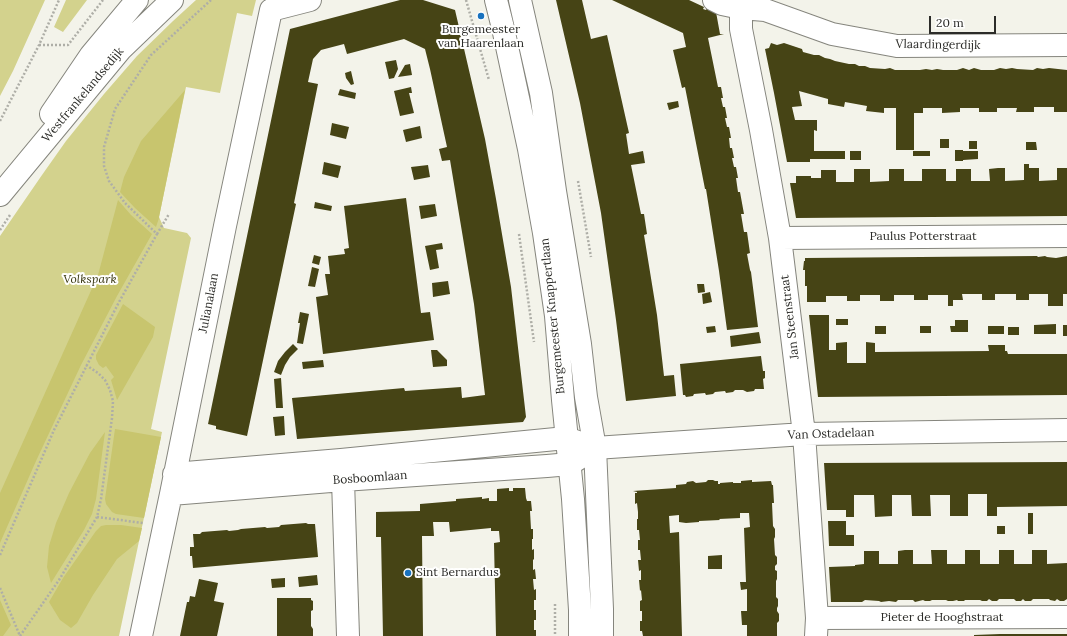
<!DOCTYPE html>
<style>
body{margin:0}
#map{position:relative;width:1067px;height:636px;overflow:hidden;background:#f3f3ea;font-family:Lora,serif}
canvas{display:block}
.scale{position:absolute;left:929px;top:16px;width:67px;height:18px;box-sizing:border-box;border:2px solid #2c2c29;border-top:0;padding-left:5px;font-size:12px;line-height:14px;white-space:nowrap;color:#2c2c29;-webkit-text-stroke:3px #fffffe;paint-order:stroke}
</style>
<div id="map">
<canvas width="1067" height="636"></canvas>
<div class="scale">20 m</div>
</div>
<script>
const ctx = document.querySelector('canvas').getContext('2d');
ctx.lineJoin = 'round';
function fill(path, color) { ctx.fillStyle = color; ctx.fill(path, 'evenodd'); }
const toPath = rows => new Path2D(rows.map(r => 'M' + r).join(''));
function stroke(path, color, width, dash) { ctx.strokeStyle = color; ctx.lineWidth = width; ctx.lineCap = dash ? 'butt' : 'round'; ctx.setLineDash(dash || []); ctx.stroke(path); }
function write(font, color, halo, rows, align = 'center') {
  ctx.font = font + ' Lora,serif'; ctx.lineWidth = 4; ctx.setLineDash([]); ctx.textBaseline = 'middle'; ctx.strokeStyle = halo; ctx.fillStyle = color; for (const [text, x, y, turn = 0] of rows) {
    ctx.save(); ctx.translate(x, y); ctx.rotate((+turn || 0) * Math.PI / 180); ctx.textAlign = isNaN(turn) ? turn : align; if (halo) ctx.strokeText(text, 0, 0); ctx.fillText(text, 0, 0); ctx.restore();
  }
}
fill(toPath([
 [0,0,45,0,13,71,0,96],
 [66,0,87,0,63,32,54,27],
 [196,0,256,0,252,16,237,13,220,93,186,87,159,217,164,228,187,233,191,238,151,429,162,432,119,636,0,636,0,236,42,175,66,141,104,94,137,56,173,21]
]), '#d3d28d');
fill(toPath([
 [185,90,159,217,159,218,156,227,135,208,120,192,124,177,141,141],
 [118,200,131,215,152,234,117,296,81,365,36,461,0,543,0,493,98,275],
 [123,304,155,327,153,337,117,400,111,380,114,377,106,366,103,368,99,365,96,359,96,355],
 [115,429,161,437,144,518,116,514,112,512,106,504,105,499],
 [105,432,96,499,92,514,84,530,51,583,47,567,49,546,56,523,69,493,90,453],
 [106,525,121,525,142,528,139,541,117,559,93,595,77,623,71,628,60,620,49,602,63,578,96,531,101,526],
 [0,600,11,625,3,636,0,636]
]), '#c8c56e');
fill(toPath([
 [400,0,423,0,455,10,485,139,496,199,511,287,526,417,523,422,297,439,292,398,404,388,405,391,461,387,462,398,485,395,474,304,450,160,442,161,439,149,447,147,430,69,425,49,404,39,347,54,344,44,321,50,313,59,308,82,318,84,294,203,296,204,247,436,216,429,216,426,208,424,290,29],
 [556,0,582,0,591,39,607,35,629,133,626,134,629,154,643,151,645,163,631,165,641,214,644,214,647,234,644,235,657,315,664,376,674,375,676,396,626,401,616,320,601,213,580,103],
 [612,0,689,0,704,7,703,9,706,10,707,8,716,12,720,34,724,34,708,38,718,87,721,87,723,98,721,98,723,107,725,107,727,118,725,118,727,127,729,127,731,138,729,138,730,148,732,148,734,158,732,158,734,167,736,167,738,178,736,178,738,192,740,192,744,214,741,214,744,232,747,232,750,253,747,254,750,270,751,272,758,327,727,330,719,271,706,189,705,189,685,87,682,88,673,50,686,47,683,33],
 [771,43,777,45,784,43,802,49,803,52,814,55,819,55,825,58,830,59,835,61,849,64,855,64,859,66,865,66,870,68,885,69,890,68,895,70,920,70,926,69,932,70,937,69,943,70,957,70,963,68,969,70,974,68,981,70,994,70,1000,68,1006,69,1012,68,1017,69,1033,70,1037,68,1043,69,1049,68,1067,70,1067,112,1054,112,1054,107,1034,107,1034,112,1016,112,1017,108,997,108,997,112,979,112,979,108,960,108,960,112,942,113,942,108,923,108,923,113,914,113,914,150,896,150,896,108,884,108,884,113,866,111,867,106,845,102,844,107,828,104,828,99,799,91,802,106,792,107,795,120,817,120,817,131,814,130,814,151,845,151,845,159,810,159,810,162,787,162,774,93,765,49,769,48],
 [396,60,398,69,394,78,389,79,385,62],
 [410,64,412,75,398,77,405,65],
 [351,71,354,84,351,85,346,78,345,73],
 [411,87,412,93,409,93,414,113,400,116,394,91],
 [340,89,356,93,355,99,338,95],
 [678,101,679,107,669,110,667,103],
 [332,123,349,127,346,139,330,135],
 [420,126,422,138,406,142,403,130],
 [940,139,949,139,949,148,940,148],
 [969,141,977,141,977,149,969,149],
 [1026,142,1036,142,1037,150,1026,150],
 [955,150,963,150,963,151,978,151,978,159,963,160,963,161,955,161],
 [850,151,861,151,861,160,850,160],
 [913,151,930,151,930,156,913,156],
 [324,162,341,166,338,178,322,174],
 [1024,164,1029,164,1029,168,1039,168,1039,181,1057,180,1057,168,1067,168,1067,216,796,218,790,183,796,183,796,176,811,176,811,178,821,178,821,170,836,170,836,182,854,182,854,169,870,169,870,182,889,181,889,169,904,169,904,181,922,181,922,169,946,169,946,181,956,181,956,169,971,169,971,181,990,181,989,169,998,168,1005,168,1005,181,1024,180],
 [428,165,430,177,414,180,411,167],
 [406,198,421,313,430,312,434,340,323,354,316,297,328,295,325,274,330,274,328,256,345,254,344,249,349,248,344,206],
 [315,202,332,206,331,211,314,208],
 [435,204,437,216,421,219,419,206],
 [442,243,443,249,436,250,439,268,430,270,425,246],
 [314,255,321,257,319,265,312,263],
 [1037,256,1038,257,1045,256,1047,257,1056,258,1067,256,1067,294,1063,294,1063,306,1048,306,1048,294,1029,294,1029,300,1016,300,1016,294,995,294,995,300,982,300,982,294,962,294,963,300,953,300,953,306,948,306,948,295,928,295,928,300,914,300,914,295,894,295,894,301,880,301,880,295,860,295,860,301,847,301,847,296,826,296,826,302,807,302,807,286,805,286,805,270,803,270,804,261,805,261,805,258],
 [312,267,319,269,315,287,308,286],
 [448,281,450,294,433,297,432,283],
 [697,284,704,284,705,292,698,293],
 [710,292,712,302,703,304,702,294],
 [300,312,309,314,303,344,297,343,300,323,298,323],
 [809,315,829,315,829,350,836,350,836,343,847,342,847,363,866,363,866,342,875,343,875,352,989,351,988,345,1005,345,1005,351,1007,351,1008,354,1067,354,1067,395,818,397],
 [836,319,848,319,848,325,836,325],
 [955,320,968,320,968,332,951,332,950,326,955,326],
 [1056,324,1056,334,1034,334,1034,325],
 [1063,325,1067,325,1067,336,1063,336],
 [715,326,716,332,707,333,706,327],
 [875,326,886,326,886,334,875,334],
 [920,326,931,326,931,333,920,333],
 [988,326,1004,326,1004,334,988,334],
 [1008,327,1019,327,1019,335,1008,335],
 [759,332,761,343,731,347,730,336],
 [293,344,298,349,290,357,285,365,281,375,274,372,278,361,285,352],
 [431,350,437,350,447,360,447,366,433,367],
 [761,356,763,371,765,371,765,378,763,379,764,389,755,389,754,391,747,392,743,390,735,390,733,392,726,393,725,391,715,392,713,394,706,395,705,393,694,394,693,396,686,397,685,395,683,395,680,364],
 [323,360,324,367,303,369,302,362],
 [281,378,283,408,276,408,274,379],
 [284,416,285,435,275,436,273,417],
 [1067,462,1067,506,997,507,997,516,987,516,987,494,968,494,968,516,950,516,950,495,930,495,931,516,912,516,911,495,892,495,892,516,875,517,874,495,854,495,854,517,846,517,846,510,827,510,824,463],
 [708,480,713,480,715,481,718,481,718,484,720,484,720,483,733,482,733,483,741,483,741,481,752,480,752,482,771,481,772,485,773,485,774,503,772,503,773,526,775,529,775,537,774,539,775,555,777,557,777,564,775,566,775,570,777,571,777,579,776,581,776,597,778,599,778,606,777,608,777,611,779,614,779,621,777,623,777,636,747,636,747,625,742,625,741,611,747,611,747,589,741,590,740,582,746,582,744,528,750,527,749,513,740,513,740,518,719,519,720,520,699,521,699,522,686,523,679,522,679,515,669,516,670,533,679,532,682,636,643,636,642,631,640,631,640,621,642,621,642,611,640,611,640,601,642,600,641,590,640,591,639,580,641,580,641,570,639,571,638,560,641,560,640,550,638,550,638,540,640,540,639,530,637,530,637,519,638,519,638,512,637,503,635,504,635,493,637,493,637,492,633,491,676,488,676,485,686,484,687,482,693,481,696,483,706,482],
 [509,488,509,491,513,491,513,488,525,488,526,498,527,501,531,501,532,511,530,511,531,529,533,529,533,539,532,539,532,550,534,549,534,559,533,560,533,570,535,569,536,579,533,579,534,590,536,589,536,600,534,600,534,610,536,610,536,620,534,620,534,630,536,630,536,636,496,636,494,543,500,542,499,531,491,531,491,528,450,532,449,522,433,522,434,536,422,536,423,636,383,636,381,537,376,537,376,512,420,511,420,504,456,501,456,499,482,497,482,499,489,498,489,501,497,501,497,489],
 [1028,513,1033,513,1033,534,1028,534],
 [828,521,846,521,846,535,854,535,854,546,829,546],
 [306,523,308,524,315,524,318,557,193,568,192,556,190,556,190,547,194,547,193,534,200,534,202,532,227,530,229,531,238,530,241,529,265,527,267,528,279,527,281,525],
 [997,526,1005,526,1005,534,997,534],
 [905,550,913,550,913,564,932,564,931,550,947,550,947,564,965,564,965,550,980,550,980,564,999,564,999,550,1014,550,1014,564,1032,564,1032,550,1047,550,1047,564,1067,563,1067,599,1064,601,1060,601,1057,599,1055,601,1050,600,1049,599,1033,599,1031,601,1025,601,1023,599,1021,601,1016,601,1014,599,999,599,997,601,992,601,989,599,987,601,982,601,980,600,965,600,964,601,958,601,957,600,953,601,948,601,946,600,932,600,930,601,925,601,923,600,915,602,913,600,898,600,896,602,889,601,881,602,879,601,865,600,862,602,831,602,829,567,855,566,855,565,864,564,864,551,879,551,879,564,898,564,898,551],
 [722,555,722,569,708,569,708,556],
 [317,575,318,585,299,587,298,577],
 [285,578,285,587,272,588,271,579],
 [199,579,218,583,214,601,224,603,217,636,180,636,187,602,189,602,190,596,195,597],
 [277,598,311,598,311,600,313,601,313,610,311,611,311,626,313,629,313,636,277,636],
 [1000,634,1067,634,1067,636,974,636,974,635]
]), '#464415');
const minor = toPath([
 [714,0,722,4,741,8,765,10,832,34,897,46,1067,45],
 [741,0,741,29,761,130,780,238,804,434,817,618,816,636],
 [51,114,91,55,137,0],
 [0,195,121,49,172,0],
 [780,238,1067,236],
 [342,465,343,480,348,636],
 [174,474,341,460,566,438,595,448,804,434,1067,430],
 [171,494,343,480,547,466,570,464,586,454],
 [817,618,1067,617],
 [141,636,171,494,225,226,271,10,310,0]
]);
const major = toPath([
 [496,0,503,28,529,149,544,233,556,316,563,400,573,499,580,610,580,636],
 [520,0,541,93,555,191,580,344,586,397,595,448,602,609,602,636]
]);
stroke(minor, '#85857d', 24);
stroke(major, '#85857d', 24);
stroke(toPath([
 [466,0,489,80],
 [39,45,68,45,103,0],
 [0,121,39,45,59,0],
 [578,181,591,257],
 [0,230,10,215],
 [157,234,169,214],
 [519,234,534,342],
 [97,517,143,523],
 [0,555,54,430,119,302,157,234,125,203,109,181,104,166,104,147,115,109,151,55,211,0],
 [0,588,20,636],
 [555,604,555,636],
 [20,636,59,580,97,517,101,499,112,418,113,401,110,390,105,380,98,373,86,365]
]), '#aeaea7', 2.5, [2, 2]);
stroke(minor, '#fff', 22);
stroke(major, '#fff', 22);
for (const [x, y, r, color] of [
 [481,16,4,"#1872bf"],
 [408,573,4,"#1872bf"]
]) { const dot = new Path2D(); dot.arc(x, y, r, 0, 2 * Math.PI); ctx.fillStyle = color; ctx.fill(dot); stroke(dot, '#fffffe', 1.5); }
write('12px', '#2c2c29', '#fffffe', [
 ["Burgemeester",481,30],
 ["van Haarenlaan",481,44],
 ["Sint Bernardus",416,573,"left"]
]);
write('12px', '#2c2c29', '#fffffe', [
 ["Vlaardingerdijk",938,45,1],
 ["Westfrankelandsedijk",83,95,-50],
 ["Paulus Potterstraat",923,237],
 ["Julianalaan",209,303,-79],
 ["Burgemeester Knappertlaan",553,316,-96],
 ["Jan Steenstraat",790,317,-97],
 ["Van Ostadelaan",831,434,-2],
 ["Bosboomlaan",370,478,-4],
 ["Pieter de Hooghstraat",942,618]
]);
write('italic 12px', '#393712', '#fffffe', [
 ["Volkspark",90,280]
]);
</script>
